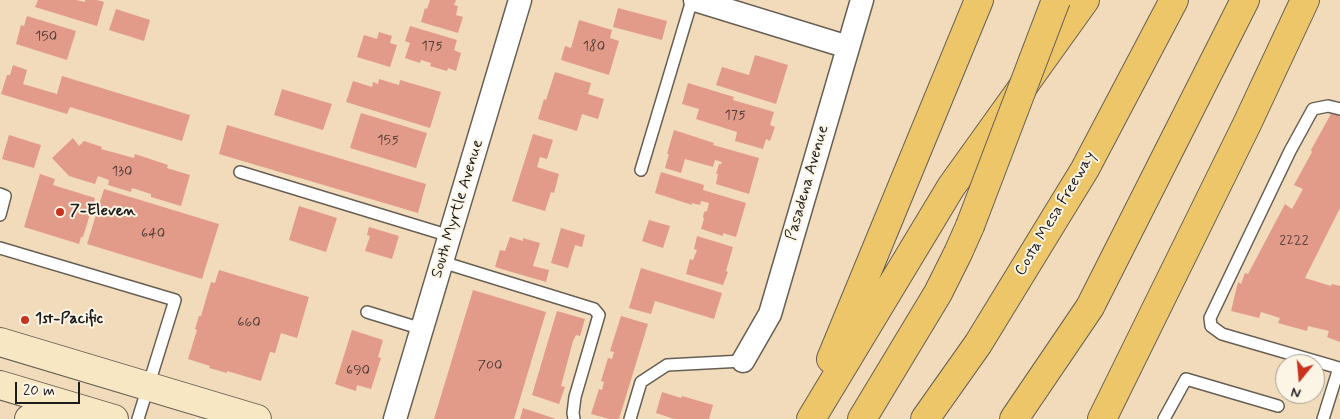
<!DOCTYPE html>
<style>
body{margin:0}
#map{position:relative;width:1340px;height:419px;overflow:hidden;background:#f2dbbb;font-family:Mynerve,sans-serif}
canvas{display:block}
.north{position:absolute;left:1275px;top:354px;width:50px;height:50px;box-sizing:border-box;background:#fcf5e5;border:1px solid #a29e95;border-radius:50%;rotate:197deg;font-size:14px;font-weight:700;line-height:20px;text-align:center;color:#1c1c1c}
.north::after{content:'';display:block;margin:auto;width:18px;height:22px;background:#c8321e;clip-path:polygon(50% 0,100% 100%,50% 72%,0 100%)}
.scale{position:absolute;left:15px;top:382px;width:65px;height:22px;box-sizing:border-box;border:2px solid #1c1c1c;border-top:0;padding-left:6px;font-size:15px;line-height:18px;white-space:nowrap;color:#1c1c1c;-webkit-text-stroke:4px #fcf5e5;paint-order:stroke}
</style>
<div id="map">
<canvas width="1340" height="419"></canvas>
<div class="north">N</div>
<div class="scale">20 m</div>
</div>
<script>
const ctx = document.querySelector('canvas').getContext('2d');
ctx.lineJoin = 'round';
function fill(path, color) { ctx.fillStyle = color; ctx.fill(path, 'evenodd'); }
const toPath = rows => new Path2D(rows.map(r => 'M' + r).join(''));
function stroke(path, color, width, dash) { ctx.strokeStyle = color; ctx.lineWidth = width; ctx.lineCap = dash ? 'butt' : 'round'; ctx.setLineDash(dash || []); ctx.stroke(path); }
function write(font, color, halo, rows, align = 'center') {
  ctx.font = font + ' Mynerve,sans-serif'; ctx.lineWidth = 4; ctx.setLineDash([]); ctx.textBaseline = 'middle'; ctx.strokeStyle = halo; ctx.fillStyle = color; for (const [text, x, y, turn = 0] of rows) {
    ctx.save(); ctx.translate(x, y); ctx.rotate((+turn || 0) * Math.PI / 180); ctx.textAlign = isNaN(turn) ? turn : align; if (halo) ctx.strokeText(text, 0, 0); ctx.fillText(text, 0, 0); ctx.restore();
  }
}
fill(toPath([
 [38,0,76,0,85,2,85,0,97,0,104,2,97,26,35,7],
 [430,0,456,0,454,5,458,6,456,15,463,17,458,33,421,22,425,8,427,9],
 [618,8,667,21,662,40,613,27],
 [116,9,150,20,144,41,109,30],
 [27,16,76,31,67,60,16,44,21,25,24,26],
 [579,20,612,30,610,38,619,41,609,75,561,60,565,46,571,48],
 [410,26,457,40,454,50,461,53,456,71,448,68,447,71,430,66,431,63,421,60,420,63,405,58,410,43,405,41],
 [379,32,392,36,390,43,397,45,390,67,357,57,364,35,377,39],
 [755,55,788,65,776,104,716,85,722,67,749,75],
 [13,65,27,70,23,84,57,94,62,76,190,115,182,141,70,107,67,114,1,94,7,75,10,75],
 [555,72,591,83,588,94,604,99,598,119,582,114,577,131,538,119,544,99,546,100],
 [379,79,399,85,400,80,441,92,430,128,346,102,353,81,372,87,373,82,378,84],
 [688,83,734,97,733,100,774,112,770,125,775,127,770,141,766,139,763,149,735,141,737,132,696,119,699,109,682,104],
 [282,89,332,104,323,130,274,115],
 [1332,112,1340,116,1340,208,1305,278,1331,286,1332,284,1340,286,1340,342,1327,337,1329,331,1308,326,1307,331,1278,323,1280,318,1261,312,1259,318,1231,311,1238,282,1241,284,1245,273,1248,274,1285,204,1292,209,1303,189,1294,185,1312,152,1311,150],
 [361,113,427,133,416,168,350,148],
 [227,125,426,184,418,213,219,154],
 [674,130,714,143,713,145,759,158,749,194,716,184,718,174,716,174,719,164,721,164,722,162,715,160,713,167,685,159,681,173,665,168,669,154,667,154],
 [533,134,553,140,547,159,540,157,537,167,559,174,554,193,551,192,545,211,512,201],
 [9,135,41,145,34,168,2,159],
 [73,138,79,146,84,141,102,147,101,149,134,158,135,154,168,165,167,168,190,175,181,206,151,197,151,194,132,188,131,192,108,185,109,180,98,176,95,184,69,176,52,158],
 [661,172,704,185,703,190,746,203,736,237,723,233,723,236,701,229,704,219,703,217,704,212,707,211,709,203,701,201,700,205,692,203,692,205,655,193],
 [40,174,55,179,53,185,95,198,83,237,81,237,79,244,24,227],
 [104,189,219,224,202,279,87,244],
 [299,206,337,218,326,252,289,240],
 [649,220,670,226,663,248,642,241],
 [369,227,399,236,392,259,365,251,370,236,367,235],
 [561,228,585,235,582,247,575,245,568,268,551,263],
 [697,236,733,247,726,271,728,272,723,285,686,274,690,259,693,260,697,250,694,249],
 [510,237,523,241,523,238,540,243,533,266,549,270,546,282,495,267,500,250,505,251],
 [641,268,722,293,714,319,655,301,651,314,629,308],
 [219,270,309,297,297,338,281,333,275,353,270,352,261,381,227,371,227,373,209,368,210,366,188,359,197,330,195,329,199,316,201,316,211,282,215,283],
 [473,290,546,312,514,419,434,419],
 [557,311,585,319,580,336,576,335,573,341,561,386,565,387,559,404,532,395],
 [621,316,648,324,619,419,609,419,591,414,599,389,602,390,604,382,601,381,608,358,612,359,614,352,610,351],
 [352,330,383,340,378,357,381,358,371,389,357,385,356,391,335,384],
 [662,392,681,398,682,396,713,405,709,419,674,419,656,413],
 [523,408,556,419,520,419]
]), '#e29a89');
const service = toPath([
 [641,170,692,0],
 [240,172,450,236],
 [0,194,5,196,0,215],
 [0,248,175,300,138,419],
 [442,262,594,309,599,315,575,397,573,413,574,419],
 [367,312,422,329],
 [630,419,641,382,667,365,743,361],
 [1164,419,1186,379,1278,406],
 [1323,419,1339,368,1222,334,1211,326,1210,318,1290,151,1313,109,1328,106,1340,109]
]);
const minor = toPath([
 [695,0,848,47],
 [743,361,770,314,862,0],
 [395,419,520,0]
]);
const secondary = toPath([
 [0,342,257,419],
 [0,385,114,419],
 [29,419,46,409,69,406]
]);
const motorway = toPath([
 [831,359,979,0],
 [811,419,951,187,1085,0],
 [862,419,938,293,958,253,970,226],
 [925,419,978,344,1085,169,1174,0],
 [1014,419,1090,307,1245,0],
 [1102,419,1247,124,1305,0]
]);
stroke(service, '#675f54', 14);
stroke(minor, '#675f54', 25);
stroke(secondary, '#675f54', 30);
stroke(motorway, '#675f54', 30);
stroke(service, '#fff', 11);
stroke(minor, '#fff', 22);
stroke(secondary, '#f7e8c3', 28);
stroke(motorway, '#ecc669', 28);
const motorwayBridge = toPath([
 [970,226,1056,0]
]);
stroke(motorwayBridge, '#675f54', 30, []);
stroke(motorwayBridge, '#ecc669', 28);
for (const [x, y, r, color] of [
 [60,212,5,"#c8321e"],
 [25,320,5,"#c8321e"]
]) { const dot = new Path2D(); dot.arc(x, y, r, 0, 2 * Math.PI); ctx.fillStyle = color; ctx.fill(dot); stroke(dot, '#fcf5e5', 2); }
write('14px', '#4e3c37', null, [
 ["150",46,37],
 ["175",432,47],
 ["180",594,47],
 ["175",735,116],
 ["155",388,141],
 ["130",122,172],
 ["640",153,234],
 ["2222",1294,241],
 ["660",249,323],
 ["700",490,366],
 ["690",358,371]
]);
write('16px', '#1c1c1c', '#fcf5e5', [
 ["Pasadena Avenue",808,183,-74],
 ["South Myrtle Avenue",458,209,-73],
 ["Costa Mesa Freeway",1056,214,-59]
]);
write('bold 16px', '#1c1c1c', '#fcf5e5', [
 ["7-Eleven",70,212],
 ["1st-Pacific",35,320]
], 'left');
</script>
